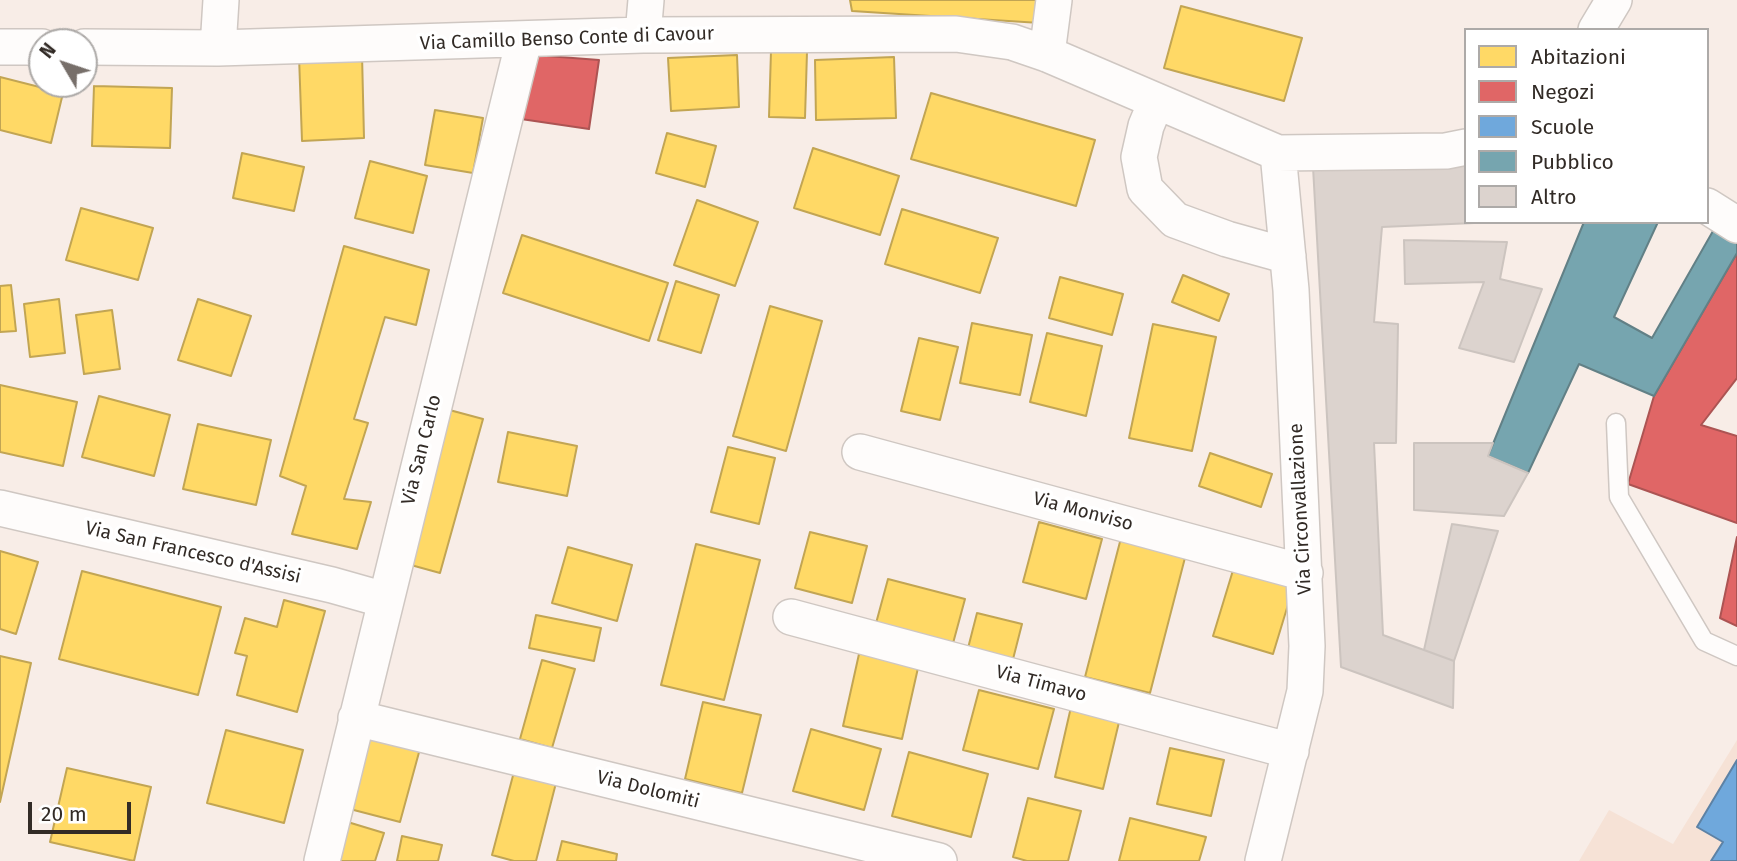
<!DOCTYPE html>
<style>
body{margin:0}
#map{position:relative;width:1737px;height:861px;overflow:hidden;background:#f8ede7;font-family:"Fira Sans",sans-serif}
canvas{display:block}
.legend{position:absolute;left:1464px;top:28px;width:245px;height:196px;box-sizing:border-box;background:#fff;border:2px solid #adaaa8;margin:0;padding:9px 12px;list-style:none;font-size:21px;color:#322b26}
.legend li{display:flex;align-items:center;gap:14px;height:35px}
.legend b{width:35px;border:2px solid #adaaa8}
.north{position:absolute;left:28px;top:28px;width:70px;height:70px;box-sizing:border-box;background:#fff;border:2px solid #adaaa8;border-radius:50%;rotate:309deg;font-size:19px;font-weight:700;line-height:28px;text-align:center;color:#322b26}
.north::after{content:'';display:block;margin:auto;width:24px;height:32px;background:#776f6a;clip-path:polygon(50% 0,100% 100%,50% 72%,0 100%)}
.scale{position:absolute;left:28px;top:802px;width:103px;height:32px;box-sizing:border-box;border:4px solid #322b26;border-top:0;padding-left:9px;font-size:21px;line-height:24px;white-space:nowrap;color:#322b26;-webkit-text-stroke:5px #fff;paint-order:stroke}
</style>
<div id="map">
<canvas width="1737" height="861"></canvas>
<ul class="legend">
<li><b style="height:19px;background:#ffd966"></b>Abitazioni</li>
<li><b style="height:19px;background:#e06666"></b>Negozi</li>
<li><b style="height:19px;background:#6fa8dc"></b>Scuole</li>
<li><b style="height:19px;background:#76a5af"></b>Pubblico</li>
<li><b style="height:19px;background:#dcd3ce"></b>Altro</li>
</ul>
<div class="north">N</div>
<div class="scale">20 m</div>
</div>
<script>
const ctx = document.querySelector('canvas').getContext('2d');
ctx.lineJoin = 'round';
function fill(path, color) { ctx.fillStyle = color; ctx.fill(path, 'evenodd'); }
const toPath = rows => new Path2D(rows.map(r => 'M' + r).join(''));
function stroke(path, color, width, dash) { ctx.strokeStyle = color; ctx.lineWidth = width; ctx.lineCap = dash ? 'butt' : 'round'; ctx.setLineDash(dash || []); ctx.stroke(path); }
function write(font, color, halo, rows, align = 'center') {
  ctx.font = font + ' "Fira Sans",sans-serif'; ctx.lineWidth = 7; ctx.setLineDash([]); ctx.textBaseline = 'middle'; ctx.strokeStyle = halo; ctx.fillStyle = color; for (const [text, x, y, turn = 0] of rows) {
    ctx.save(); ctx.translate(x, y); ctx.rotate((+turn || 0) * Math.PI / 180); ctx.textAlign = isNaN(turn) ? turn : align; if (halo) ctx.strokeText(text, 0, 0); ctx.fillText(text, 0, 0); ctx.restore();
  }
}
fill(toPath([
 [1737,740,1737,861,1579,861,1609,810,1673,844]
]), '#f6e2d6');
const homes = toPath([
 [850,0,1043,0,1040,23,852,11,850,0],
 [1181,6,1302,38,1284,101,1164,68,1181,6],
 [771,51,807,52,805,118,769,117,771,51],
 [362,54,364,138,302,141,299,56,362,54],
 [737,55,739,107,671,111,668,58,737,55],
 [894,57,896,118,816,120,815,60,894,57],
 [0,77,63,93,51,143,0,130,0,77],
 [94,86,172,88,170,148,92,146,94,86],
 [931,93,1095,140,1076,206,911,159,931,93],
 [435,110,483,118,473,173,425,165,435,110],
 [667,133,716,146,705,187,656,173,667,133],
 [813,148,899,176,880,235,794,208,813,148],
 [242,153,304,167,294,211,233,198,242,153],
 [370,161,427,176,413,233,355,218,370,161],
 [697,200,758,222,735,286,674,265,697,200],
 [81,208,153,228,138,280,66,260,81,208],
 [902,209,998,238,980,293,885,264,902,209],
 [522,235,668,283,649,341,503,293,522,235],
 [344,246,429,270,416,325,385,317,354,419,368,423,344,499,371,502,357,549,292,534,306,486,280,476,344,246],
 [1183,275,1229,294,1219,321,1172,302,1183,275],
 [1060,277,1123,294,1112,335,1049,318,1060,277],
 [676,281,719,295,701,353,658,340,676,281],
 [11,285,16,331,0,332,0,286,11,285],
 [59,299,65,353,30,357,24,304,59,299],
 [198,299,251,316,231,376,178,360,198,299],
 [770,306,822,321,786,451,733,436,770,306],
 [112,310,120,369,84,374,76,315,112,310],
 [972,323,1032,335,1020,395,960,383,972,323],
 [1153,324,1216,337,1192,451,1129,438,1153,324],
 [1047,333,1102,346,1086,416,1030,402,1047,333],
 [919,338,958,347,940,420,901,411,919,338],
 [0,385,77,402,63,466,0,452,0,385],
 [99,396,170,415,154,476,82,457,99,396],
 [442,408,483,419,440,573,400,562,442,408],
 [198,424,271,440,256,505,183,489,198,424],
 [508,432,577,446,567,496,498,482,508,432],
 [728,447,775,458,759,524,711,512,728,447],
 [1210,453,1272,474,1261,507,1199,486,1210,453],
 [1039,522,1102,539,1086,599,1023,582,1039,522],
 [810,532,867,546,852,603,795,588,810,532],
 [1122,534,1187,550,1150,693,1085,677,1122,534],
 [696,544,760,560,724,700,661,685,696,544],
 [568,547,632,565,617,621,552,603,568,547],
 [0,551,38,562,16,634,0,629,0,551],
 [1234,567,1294,585,1273,654,1213,636,1234,567],
 [82,571,221,607,198,695,59,659,82,571],
 [888,579,965,599,952,647,875,627,888,579],
 [284,600,325,611,297,712,237,695,247,656,235,653,245,618,277,627,284,600],
 [977,613,1022,624,1012,663,967,652,977,613],
 [536,615,601,628,594,661,529,648,536,615],
 [861,645,920,659,902,739,843,726,861,645],
 [0,656,31,663,0,802,0,656],
 [542,660,575,669,552,748,520,739,542,660],
 [979,690,1054,709,1038,769,963,750,979,690],
 [703,702,761,715,742,793,685,779,703,702],
 [1071,707,1120,718,1103,789,1055,777,1071,707],
 [811,729,881,749,864,810,793,791,811,729],
 [226,730,303,750,284,823,207,803,226,730],
 [367,731,421,745,400,822,346,808,367,731],
 [1170,748,1224,760,1211,816,1157,804,1170,748],
 [909,752,988,774,971,837,892,816,909,752],
 [67,768,151,787,134,861,50,842,67,768],
 [515,768,557,779,536,861,514,861,492,855,515,768],
 [1028,798,1081,811,1068,861,1027,861,1013,857,1028,798],
 [1130,818,1206,837,1199,861,1119,861,1130,818],
 [341,820,384,833,375,861,328,861,341,820],
 [402,836,442,845,438,861,397,861,402,836],
 [562,841,617,854,616,861,557,861,562,841]
]);
fill(homes, '#ffd966');
stroke(homes, '#c2a553', 2);
const shops = toPath([
 [534,55,599,60,589,129,521,119,534,55],
 [1737,253,1737,378,1701,425,1737,436,1737,523,1628,484,1654,396,1737,253],
 [1737,537,1737,626,1720,618,1737,537]
]);
fill(shops, '#e06666');
stroke(shops, '#ac5453', 2);
const schools = toPath([
 [1737,760,1737,861,1711,861,1723,842,1697,827,1737,760]
]);
fill(schools, '#6fa8dc');
stroke(schools, '#5d82a5', 2);
const public = toPath([
 [1584,222,1658,222,1614,317,1652,338,1717,224,1737,237,1737,253,1654,396,1579,364,1528,473,1488,456,1584,222]
]);
fill(public, '#76a5af');
stroke(public, '#628086', 2);
const building = toPath([
 [1466,161,1466,222,1497,222,1382,227,1374,322,1398,324,1396,443,1374,443,1383,635,1454,661,1453,708,1341,667,1313,167,1466,161],
 [1404,240,1507,242,1500,279,1542,289,1514,362,1459,348,1484,282,1405,284,1404,240],
 [1414,443,1493,443,1488,456,1528,473,1504,516,1414,510,1414,443],
 [1452,524,1498,531,1454,661,1424,650,1452,524]
]);
fill(building, '#dcd3ce');
stroke(building, '#ccc4bf', 2);
const lane = toPath([
 [1616,423,1619,497,1704,641,1737,656]
]);
const street = toPath([
 [1596,30,1614,0],
 [643,35,646,0],
 [0,47,42,47],
 [84,47,218,48,643,35,956,34,1012,42,1047,54,1278,153,1446,151,1466,147],
 [218,48,221,0],
 [1047,54,1054,0],
 [1156,102,1146,126,1139,157,1145,189,1175,220,1227,239,1288,256],
 [1707,206,1737,225],
 [860,452,1305,573],
 [0,508,332,585,385,600],
 [791,617,1291,751],
 [356,718,939,861],
 [322,861,524,40],
 [1263,861,1305,691,1307,646,1291,290,1278,153]
]);
stroke(lane, '#cfc7c2', 21);
stroke(street, '#cfc7c2', 38);
stroke(lane, '#fefcfb', 18);
stroke(street, '#fefcfb', 35);
write('19px', '#322b26', '#fff', [
 ["Via Camillo Benso Conte di Cavour",567,39,-2],
 ["Via San Carlo",422,450,-76],
 ["Via Circonvallazione",1301,509,-93],
 ["Via Monviso",1083,512,15],
 ["Via San Francesco d'Assisi",193,553,13],
 ["Via Timavo",1041,684,15],
 ["Via Dolomiti",648,790,14]
]);
</script>
